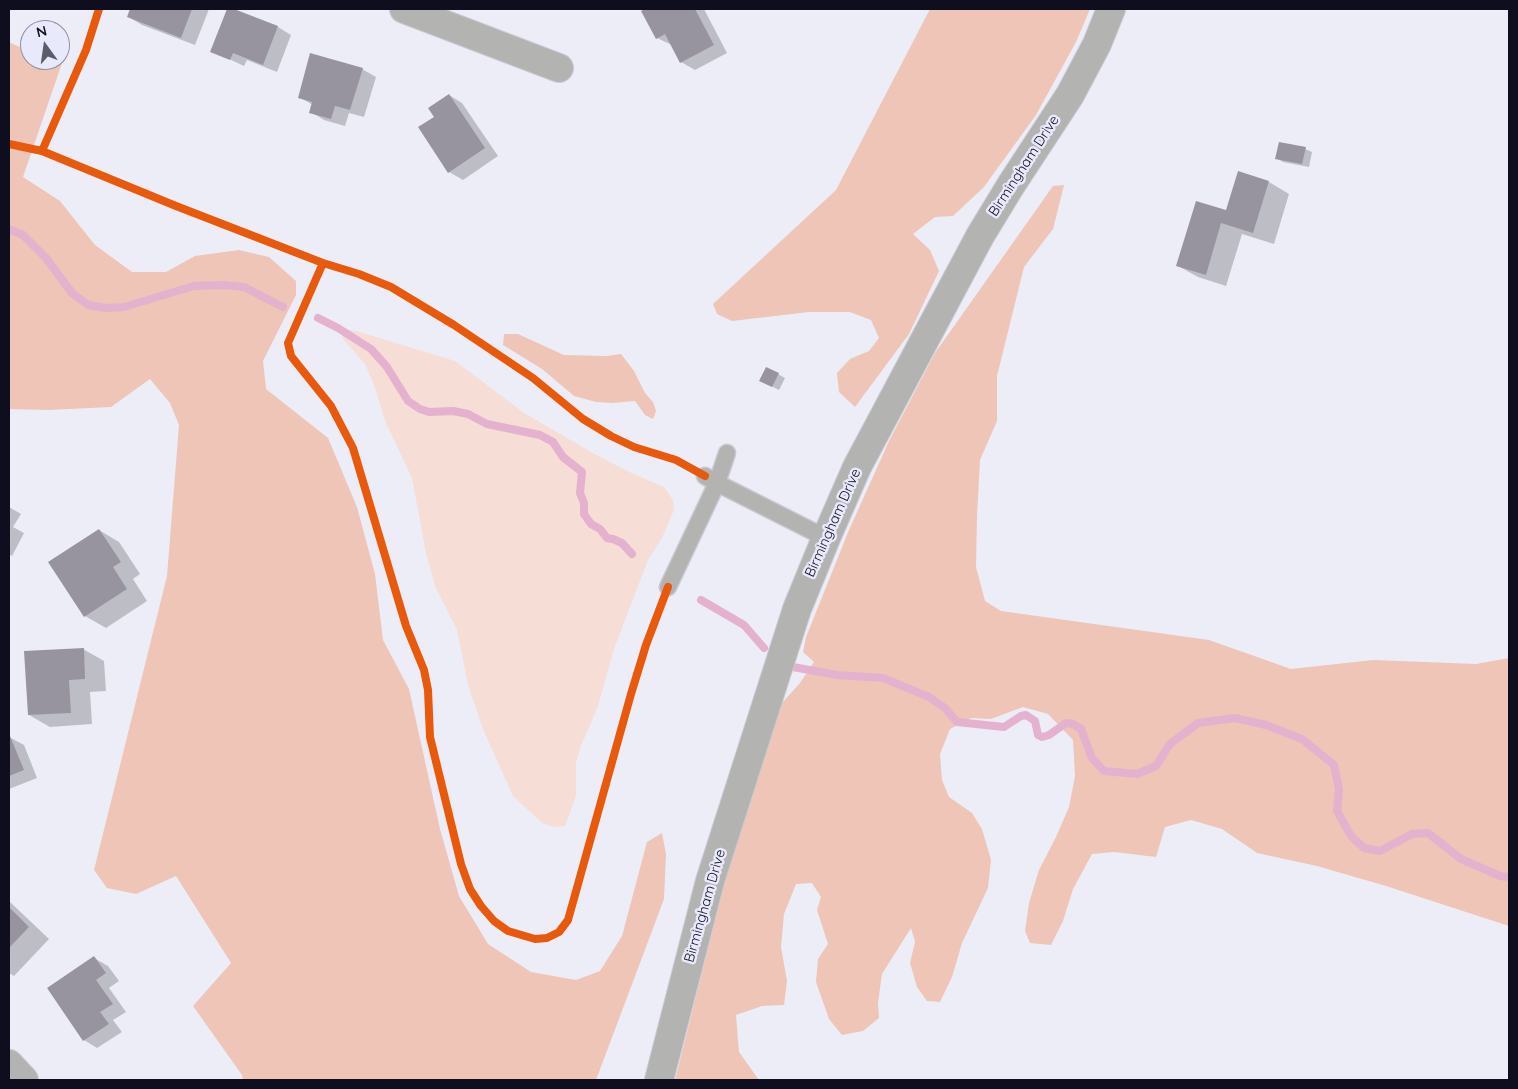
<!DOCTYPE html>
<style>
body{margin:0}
#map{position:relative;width:1518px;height:1089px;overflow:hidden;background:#ededf8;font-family:Quicksand,sans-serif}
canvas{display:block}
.frame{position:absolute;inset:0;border:10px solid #0f0e1e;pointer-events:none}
.north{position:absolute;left:20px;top:20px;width:50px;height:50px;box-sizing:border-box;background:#e9e9fc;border:1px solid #9291a3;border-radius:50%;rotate:346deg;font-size:14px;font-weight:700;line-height:20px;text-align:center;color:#0f0e1e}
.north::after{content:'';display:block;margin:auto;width:18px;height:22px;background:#5d5c6a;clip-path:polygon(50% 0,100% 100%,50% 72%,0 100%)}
</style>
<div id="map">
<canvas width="1518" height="1089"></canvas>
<div class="frame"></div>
<div class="north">N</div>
</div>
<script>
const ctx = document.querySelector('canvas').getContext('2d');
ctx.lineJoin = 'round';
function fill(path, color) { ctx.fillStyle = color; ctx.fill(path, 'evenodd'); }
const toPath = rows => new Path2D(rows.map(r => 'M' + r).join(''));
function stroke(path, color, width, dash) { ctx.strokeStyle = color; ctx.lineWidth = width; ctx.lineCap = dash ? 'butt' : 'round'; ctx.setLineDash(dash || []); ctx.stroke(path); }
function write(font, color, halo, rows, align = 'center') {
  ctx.font = font + ' Quicksand,sans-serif'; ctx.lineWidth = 5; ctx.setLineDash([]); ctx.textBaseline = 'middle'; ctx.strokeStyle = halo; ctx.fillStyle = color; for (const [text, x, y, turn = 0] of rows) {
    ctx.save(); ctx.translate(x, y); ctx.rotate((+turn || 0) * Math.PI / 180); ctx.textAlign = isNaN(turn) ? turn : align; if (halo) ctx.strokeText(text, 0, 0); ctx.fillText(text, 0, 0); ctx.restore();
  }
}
fill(toPath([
 [338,328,356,331,455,361,524,413,591,452,627,471,664,487,673,500,674,510,662,538,648,560,614,649,598,706,581,746,576,762,576,796,565,826,554,827,542,823,513,796,483,729,468,685,457,630,435,586,426,553,412,478,386,423,374,385,365,364,344,340]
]), '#f6ddd6');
fill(toPath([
 [930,9,1090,9,1076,42,1036,115,984,187,953,216,935,217,913,234,930,250,939,271,909,334,855,407,839,392,837,373,850,359,869,351,879,338,871,320,850,312,809,312,732,321,717,314,713,304,836,190],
 [9,42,30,52,30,60,54,60,62,63,23,177,60,201,95,245,132,272,166,272,195,256,239,250,269,257,296,281,296,295,263,361,266,389,328,438,357,507,375,574,383,640,409,689,440,829,459,896,488,944,531,972,576,980,600,971,622,936,647,842,662,833,666,854,664,899,596,1080,243,1080,242,1075,193,1006,231,963,176,876,136,894,107,888,94,870,167,576,179,425,170,403,150,379,111,407,48,410,9,409],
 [1064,185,1053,229,1024,267,997,376,997,421,980,460,977,516,976,567,985,601,1001,611,1209,640,1291,669,1373,660,1476,664,1509,658,1509,926,1386,886,1317,866,1257,853,1222,829,1191,820,1165,827,1156,857,1114,852,1092,854,1073,889,1063,921,1051,945,1030,943,1025,931,1029,903,1039,870,1056,837,1069,807,1075,776,1073,740,1048,714,1023,707,991,719,971,718,950,729,940,754,942,780,949,797,972,813,982,829,991,860,988,888,962,943,952,977,940,1002,927,1001,917,987,910,963,915,942,911,928,882,974,878,1003,879,1018,863,1031,842,1035,829,1019,816,982,818,959,828,944,817,910,821,897,812,883,796,884,784,914,781,947,787,981,784,1005,762,1006,736,1015,739,1052,759,1080,675,1080,726,877,765,740,782,703,800,683,814,662,803,652,806,637,849,530,889,441,935,353,1053,186],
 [504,334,518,334,564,355,607,356,621,354,634,371,645,393,653,402,656,411,653,419,645,415,635,401,612,403,596,402,574,396,542,369,503,345]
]), '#eec5b7');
fill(toPath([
 [132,9,209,9,195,45,142,25,129,17],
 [228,9,278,27,291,35,277,72,247,60,244,66,212,51],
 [648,9,704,9,727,53,695,70,681,62,672,45,657,38,643,11],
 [362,69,376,77,364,117,349,113,345,126,324,120,311,112,313,105,299,97],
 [449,95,462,103,498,156,463,180,449,172,436,117],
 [1305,149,1312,152,1309,167,1283,162,1276,158],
 [1269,182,1289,194,1274,244,1242,234,1226,286,1198,277,1178,266,1227,212],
 [767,368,785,378,779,390,767,384],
 [9,507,21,514,13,527,24,533,12,556,9,554],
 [99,530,119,542,140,574,133,579,147,601,106,628,85,616,50,563],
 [83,649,104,661,106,691,90,692,92,724,50,727,29,715],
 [9,737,24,745,37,778,9,789],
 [9,901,49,939,14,976,9,973],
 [94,958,108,966,119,981,109,988,126,1012,113,1020,122,1032,97,1048,84,1040]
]), '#0003');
stroke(toPath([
 [9,229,23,235,46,258,72,293,88,305,106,308,124,307,194,286,224,285,244,287,283,307],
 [318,318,338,328,371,349,387,367,408,401,420,409,429,412,453,411,468,414,487,424,540,435,553,442,563,457,582,472,580,493,584,503,584,514,591,524,600,529,607,538,613,539,622,543,632,554],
 [701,600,744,625,764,648],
 [793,667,837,675,883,678,929,697,945,708,957,722,1004,727,1021,716,1026,715,1035,721,1038,735,1042,737,1049,735,1066,723,1073,724,1081,729,1092,758,1104,771,1137,774,1156,766,1170,744,1198,723,1235,718,1266,725,1302,739,1334,765,1339,789,1337,811,1351,836,1364,848,1380,851,1412,834,1428,833,1461,859,1500,876,1509,877]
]), '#e4b1cf', 8);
fill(toPath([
 [130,9,192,9,181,38,127,17],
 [227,9,234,9,278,26,263,65,233,53,230,60,210,52],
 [645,9,695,9,714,45,680,63,665,34,656,39,641,11],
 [310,53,363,68,350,110,335,106,331,119,309,113,312,102,298,98],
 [449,94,485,148,448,173,418,127,434,117,428,108],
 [1279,142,1306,147,1302,164,1275,159],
 [1238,171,1269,181,1253,233,1221,223,1206,275,1176,266,1196,201,1226,210],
 [766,367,779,373,772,387,759,381],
 [99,529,121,562,113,567,127,589,84,617,48,562],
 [84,648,85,679,69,680,71,713,28,715,24,651],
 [9,736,10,736,24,770,9,776],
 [9,907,29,927,9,948],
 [94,956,106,973,96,980,113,1004,100,1012,109,1024,83,1041,47,988]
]), '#9794a0');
const lane = toPath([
 [705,476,717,483,727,453],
 [668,587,717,483,826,538]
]);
const street = toPath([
 [404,9,559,68],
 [9,1064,24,1080],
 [659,1080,710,881,797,609,826,538,857,467,980,236,1011,185,1070,95,1097,44,1111,9]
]);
stroke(lane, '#cacad4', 19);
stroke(street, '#cacad4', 30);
stroke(lane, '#b3b3b1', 16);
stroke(street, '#b3b3b1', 28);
stroke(toPath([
 [9,144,42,151,176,206,323,263],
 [42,151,86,50,99,9],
 [668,587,646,645,631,694,568,920,559,932,547,938,535,939,508,931,494,921,481,906,470,889,461,864,430,737,428,690,424,670,406,626,353,448,331,406,291,356,288,343,323,263,359,274,391,287,454,325,533,378,583,419,611,436,634,447,676,460,705,476]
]), '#e8590c', 8);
write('14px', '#0f0e1e', '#e9e9fc', [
 ["Birmingham Drive",1024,166,-57],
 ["Birmingham Drive",833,523,-66],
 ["Birmingham Drive",705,906,-74]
]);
</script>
